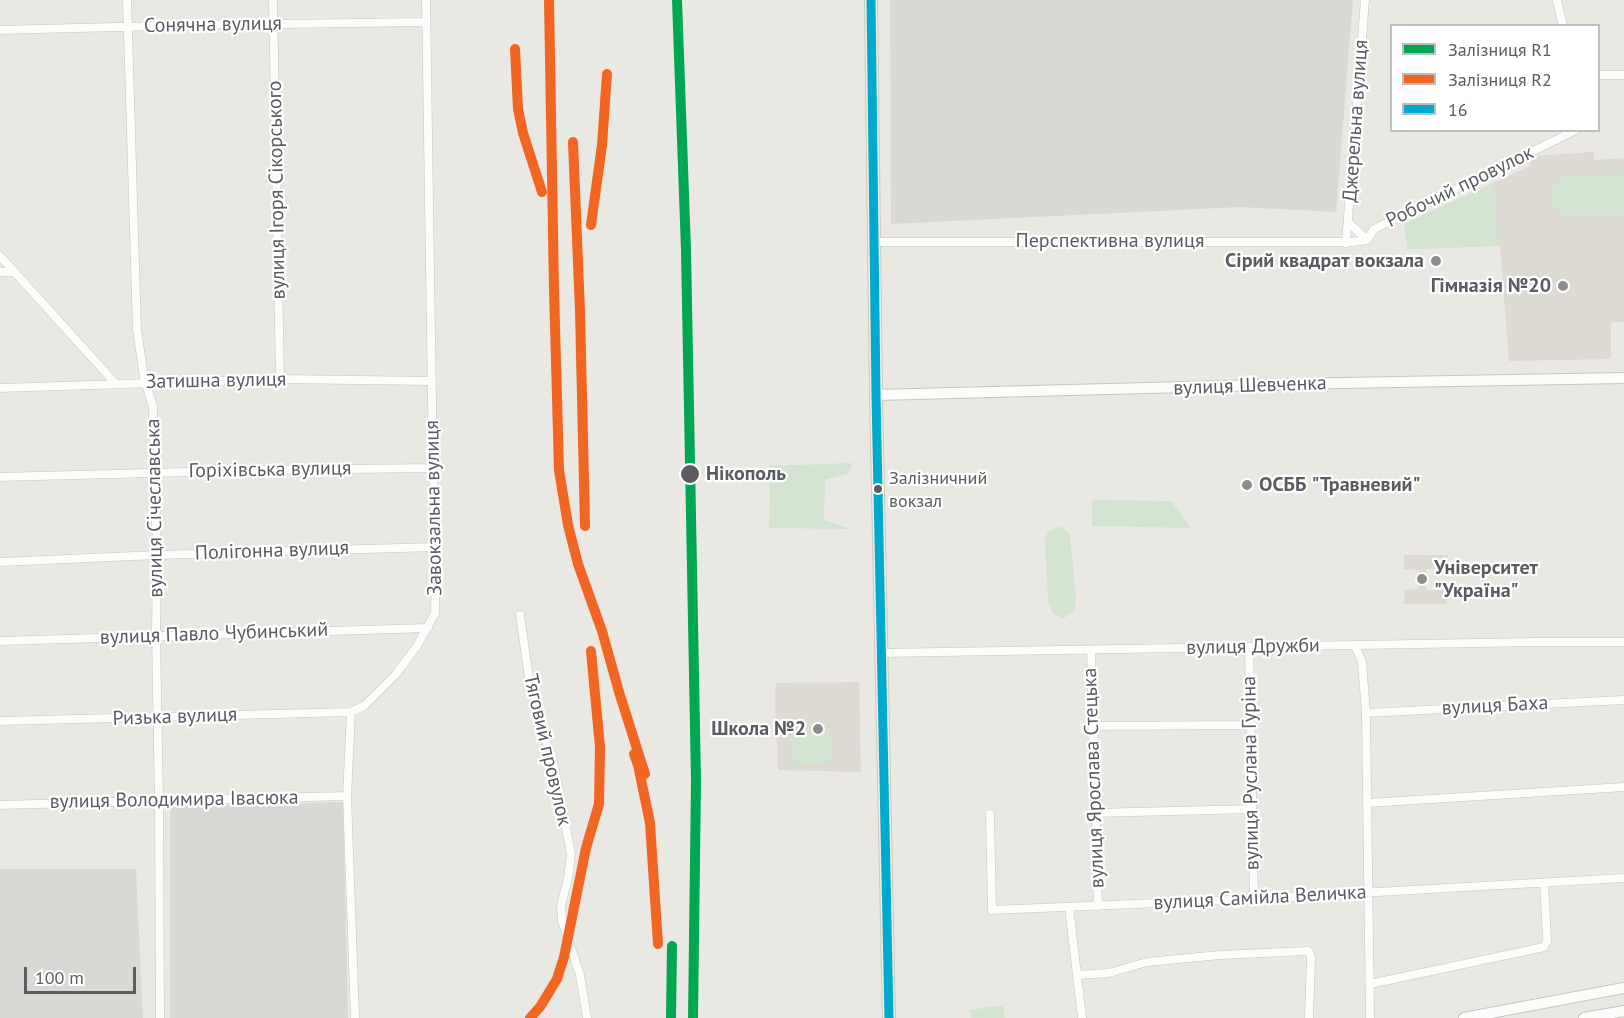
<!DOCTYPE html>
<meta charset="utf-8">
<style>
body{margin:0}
#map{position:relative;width:1624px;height:1018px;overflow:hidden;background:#e9e8e3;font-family:"PT Sans",sans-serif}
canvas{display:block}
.legend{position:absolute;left:1390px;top:24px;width:210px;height:108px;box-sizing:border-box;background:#fff;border:2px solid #bdbebf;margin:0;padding:8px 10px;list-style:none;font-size:18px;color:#595c60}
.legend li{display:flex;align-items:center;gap:12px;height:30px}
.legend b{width:30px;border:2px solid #bdbebf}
.scale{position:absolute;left:24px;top:967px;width:112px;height:27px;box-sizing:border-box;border:3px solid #595c60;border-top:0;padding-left:8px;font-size:18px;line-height:21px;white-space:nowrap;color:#595c60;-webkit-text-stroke:4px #fff;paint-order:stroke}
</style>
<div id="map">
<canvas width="1624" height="1018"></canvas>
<ul class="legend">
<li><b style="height:8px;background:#00a651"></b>Залізниця R1</li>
<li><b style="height:8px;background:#f26522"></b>Залізниця R2</li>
<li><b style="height:8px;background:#00a9ce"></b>16</li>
</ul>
<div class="scale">100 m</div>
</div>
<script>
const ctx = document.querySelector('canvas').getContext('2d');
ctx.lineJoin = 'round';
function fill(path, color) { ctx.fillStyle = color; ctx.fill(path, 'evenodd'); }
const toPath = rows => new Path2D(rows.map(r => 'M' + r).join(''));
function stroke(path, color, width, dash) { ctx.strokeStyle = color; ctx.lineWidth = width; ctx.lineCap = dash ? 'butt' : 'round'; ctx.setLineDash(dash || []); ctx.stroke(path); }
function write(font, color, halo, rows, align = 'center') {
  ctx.font = font + ' "PT Sans",sans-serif'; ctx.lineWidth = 4.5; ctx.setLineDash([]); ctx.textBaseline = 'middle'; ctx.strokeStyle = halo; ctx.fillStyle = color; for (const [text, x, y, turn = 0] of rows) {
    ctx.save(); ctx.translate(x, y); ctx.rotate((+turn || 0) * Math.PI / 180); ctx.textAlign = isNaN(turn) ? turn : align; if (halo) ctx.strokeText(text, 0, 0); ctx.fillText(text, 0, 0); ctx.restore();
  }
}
fill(toPath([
 [890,0,1353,0,1336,212,1240,207,891,224],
 [343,802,348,1018,170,1018,170,807],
 [0,869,136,869,143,1018,0,1018]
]), '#dad8d4');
fill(toPath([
 [1594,152,1594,160,1624,158,1624,322,1611,322,1611,359,1509,361,1500,246,1408,249,1404,224,1530,166,1529,156],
 [1404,555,1448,555,1448,569,1426,569,1426,590,1447,590,1447,604,1404,604,1405,590,1418,589,1419,570,1404,569],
 [859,682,861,772,778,770,775,699,776,683]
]), '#dcdad3');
fill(toPath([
 [1624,174,1624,218,1569,217,1557,212,1553,205,1552,190,1559,179,1564,176,1571,175],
 [1492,184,1500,246,1408,249,1404,224],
 [852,463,851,468,847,474,825,480,824,520,851,529,769,528,770,466],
 [1092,500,1171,501,1191,528,1092,526],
 [1056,527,1064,528,1070,535,1076,600,1075,610,1064,618,1053,614,1048,601,1045,539,1048,532],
 [830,733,831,763,791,765,790,735],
 [1003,1005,1005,1018,971,1018,970,1010]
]), '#d2e4d0');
const street = toPath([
 [127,0,137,330,144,377,153,407,157,555,156,635,159,801,160,1018],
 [273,0,280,379],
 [1557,0,1563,26],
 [0,30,274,23,282,24,426,22],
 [1598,75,1624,75],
 [1348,222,1367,240],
 [874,242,1352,242,1367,240,1374,229,1576,130],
 [1346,243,1365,0],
 [0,256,116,384],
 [0,272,15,272],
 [0,388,280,379,432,381],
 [0,477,264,470,433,468],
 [0,562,157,555,435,547],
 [520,615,529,678,544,737,552,755,571,854,568,878,561,906,562,921,580,975,587,1018],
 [0,641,428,628],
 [1355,645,1362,662,1366,713,1370,1018],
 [1249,647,1254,899],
 [1091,650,1098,906],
 [882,653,1536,642,1624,642],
 [1366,713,1624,700],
 [0,721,351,712],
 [1093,726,1250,725],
 [1367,803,1624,787],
 [0,805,347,796],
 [1095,813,1252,809],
 [990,814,992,910,1254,899,1624,878],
 [1069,907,1082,1018],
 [1077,975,1109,973,1147,962,1220,955,1308,951,1310,953,1311,959,1309,1018],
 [1370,984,1544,947,1547,941,1544,883],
 [355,1018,347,796,351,712,364,706,396,674,417,646,435,613,436,567,433,468,426,0]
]);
const secondary = toPath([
 [876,395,1341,383,1624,378],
 [1464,1018,1624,988],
 [1584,1018,1624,1011]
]);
const primary = toPath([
 [871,0,876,395,889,1018]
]);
stroke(street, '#c5c5c5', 9);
stroke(secondary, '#c5c5c5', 12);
stroke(primary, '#cec8b4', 14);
stroke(street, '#fcfcfb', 8);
stroke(secondary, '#fcfcfb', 10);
stroke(primary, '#f0efe6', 12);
stroke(toPath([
 [871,0,876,395,889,1018]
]), '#00a9ce', 9);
stroke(toPath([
 [677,0,686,250,696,781,693,1018],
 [671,1018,672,946]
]), '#00a651', 10);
stroke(toPath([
 [549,0,554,290,559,470,568,525,578,564,602,631,619,692,645,774],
 [515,49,518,109,523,133,542,192],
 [573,142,580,311,585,526],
 [591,225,602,145,607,74],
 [634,754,638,765,650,823,658,944],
 [530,1018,540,1007,557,979,564,957,586,848,599,804,600,747,591,651]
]), '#f26522', 10);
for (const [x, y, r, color] of [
 [1436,261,6,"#8b8d8e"],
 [1563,286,6,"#8b8d8e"],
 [690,474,10,"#595c60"],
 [1247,485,6,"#8b8d8e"],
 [878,489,5,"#595c60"],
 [1422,579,6,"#8b8d8e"],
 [818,729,6,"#8b8d8e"]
]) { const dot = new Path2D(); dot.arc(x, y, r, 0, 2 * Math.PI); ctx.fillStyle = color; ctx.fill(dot); stroke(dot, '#fff', 2); }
write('18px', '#595c60', '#fff', [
 ["Залізничний",889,479],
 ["вокзал",889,502]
], 'left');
write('20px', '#595c60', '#fff', [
 ["Сонячна вулиця",213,25,-1],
 ["Джерельна вулиця",1356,121,-86],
 ["Робочий провулок",1460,187,-26],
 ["вулиця Ігоря Сікорського",277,190,-91],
 ["Перспективна вулиця",1110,241],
 ["Затишна вулиця",216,381,-1],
 ["вулиця Шевченка",1250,386,-2],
 ["Горіхівська вулиця",270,470,-1],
 ["вулиця Січеславська",155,508,-91],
 ["Завокзальна вулиця",434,508,-91],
 ["Полігонна вулиця",272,551,-2],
 ["вулиця Павло Чубинський",214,634,-2],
 ["вулиця Дружби",1253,647,-1],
 ["вулиця Баха",1495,706,-3],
 ["Ризька вулиця",175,717,-2],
 ["Тяговий провулок",547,750,77],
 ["вулиця Руслана Гуріна",1251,773,-91],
 ["вулиця Ярослава Стецька",1094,778,-92],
 ["вулиця Володимира Івасюка",174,800,-1],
 ["вулиця Самійла Величка",1260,898,-3]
]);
write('bold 20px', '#595c60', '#fff', [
 ["Сірий квадрат вокзала",1424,261],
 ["Гімназія №20",1551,286],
 ["ОСББ \"Травневий\"",1259,485,"left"],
 ["Університет",1434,568,"left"],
 ["\"Україна\"",1434,591,"left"],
 ["Школа №2",806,729]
], 'right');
write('bold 20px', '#595c60', '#fff', [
 ["Нікополь",706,474]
], 'left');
</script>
